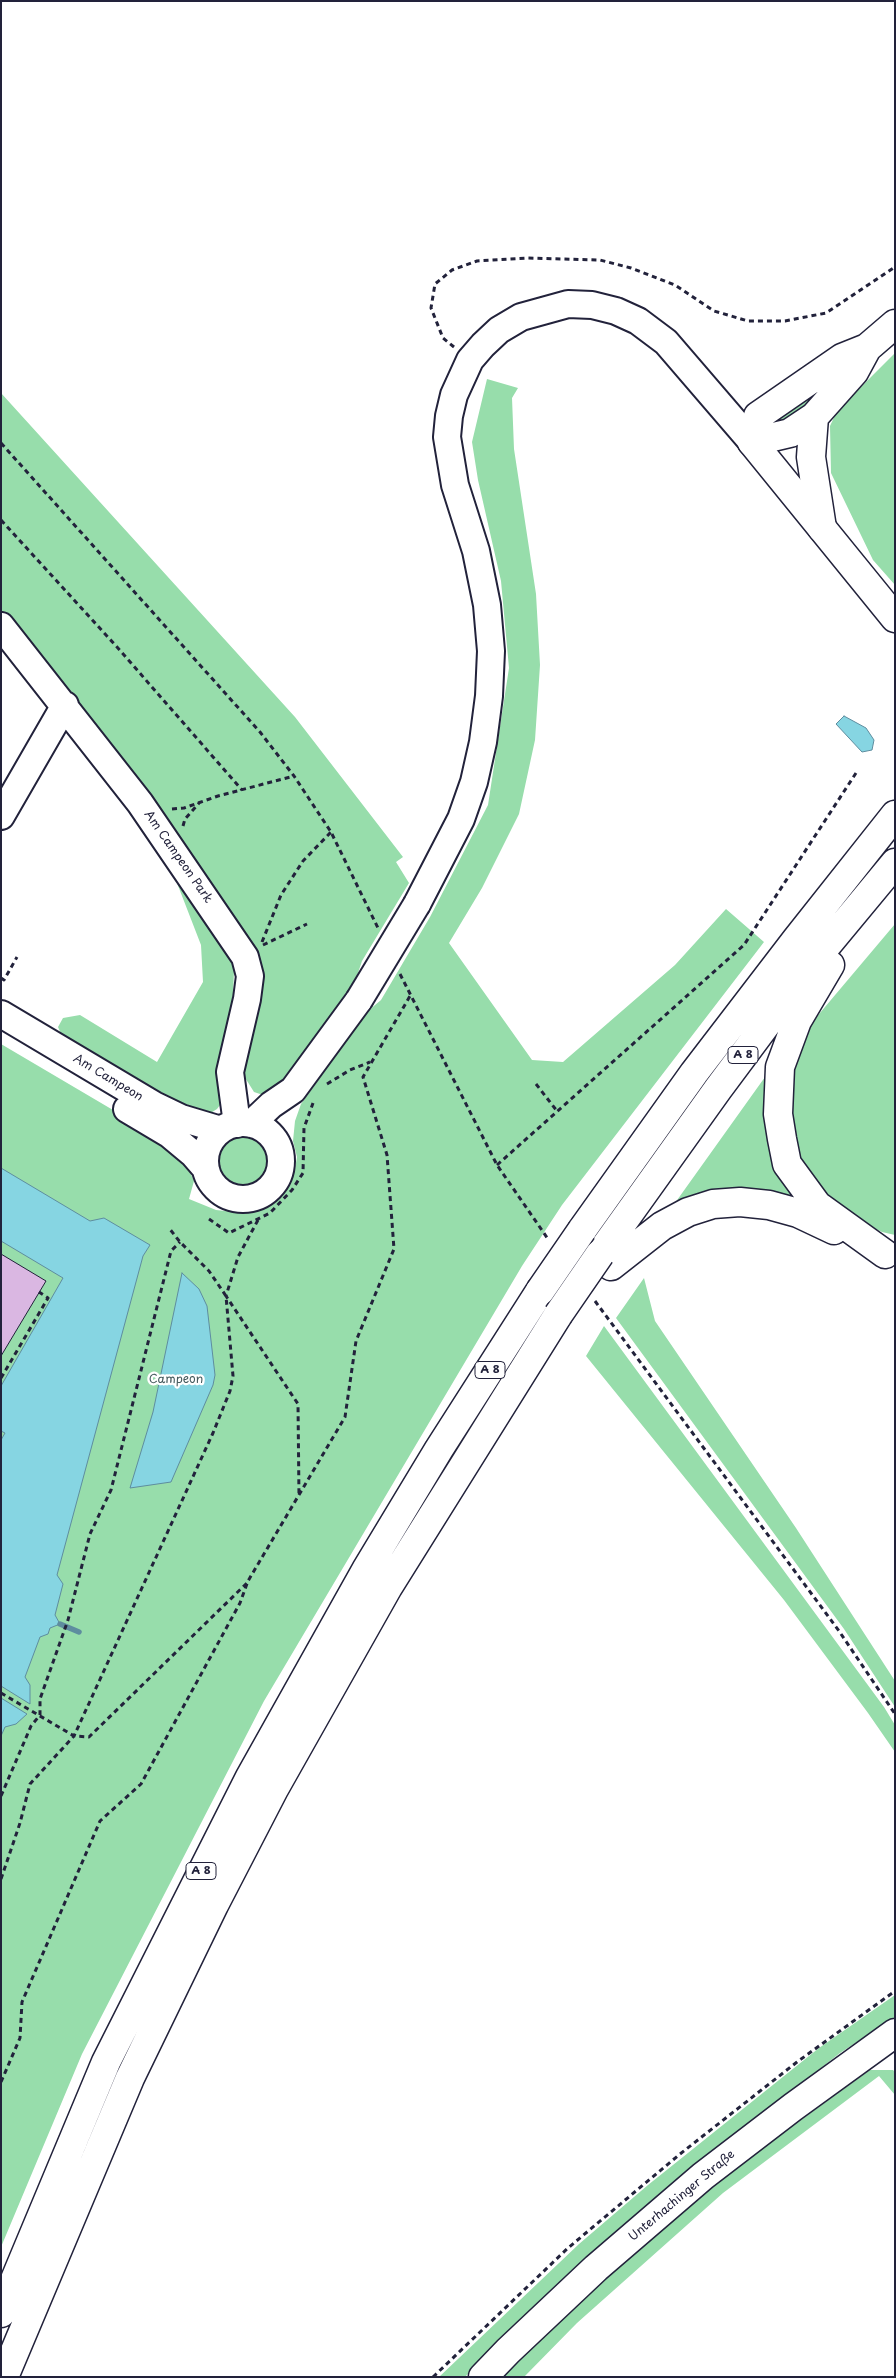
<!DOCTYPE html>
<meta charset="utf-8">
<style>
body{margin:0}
#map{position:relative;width:896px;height:2378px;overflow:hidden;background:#fff;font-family:"Playpen Sans",sans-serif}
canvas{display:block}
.frame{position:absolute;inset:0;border:2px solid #22223b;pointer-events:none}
</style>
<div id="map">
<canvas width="896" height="2378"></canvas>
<div class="frame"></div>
</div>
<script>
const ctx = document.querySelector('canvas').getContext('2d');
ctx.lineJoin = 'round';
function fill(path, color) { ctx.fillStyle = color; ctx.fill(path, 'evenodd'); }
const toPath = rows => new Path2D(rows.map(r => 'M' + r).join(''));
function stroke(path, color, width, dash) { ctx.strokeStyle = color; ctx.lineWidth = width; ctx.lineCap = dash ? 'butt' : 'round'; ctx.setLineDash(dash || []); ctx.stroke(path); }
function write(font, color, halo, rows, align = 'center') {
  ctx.font = font + ' "Playpen Sans",sans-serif'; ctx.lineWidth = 4.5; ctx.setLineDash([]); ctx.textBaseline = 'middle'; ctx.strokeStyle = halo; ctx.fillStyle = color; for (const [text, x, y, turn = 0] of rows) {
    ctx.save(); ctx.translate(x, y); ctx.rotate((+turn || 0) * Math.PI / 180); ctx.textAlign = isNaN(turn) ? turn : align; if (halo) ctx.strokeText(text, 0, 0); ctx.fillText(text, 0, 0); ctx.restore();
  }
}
fill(toPath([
 [895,353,895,585,873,560,831,473,830,426,837,411],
 [487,379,518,388,512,398,514,449,536,594,540,665,535,740,519,814,482,888,449,943,532,1060,563,1062,675,965,726,909,764,942,562,1205,522,1266,264,1701,82,2054,1,2247,1,1044,152,1133,186,1163,194,1181,189,1199,216,1210,244,1213,262,1208,280,1195,295,1169,297,1157,293,1141,295,1121,301,1104,368,1011,381,1000,430,917,488,805,509,668,501,581,478,480,472,442],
 [827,383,798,416,774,423,776,418],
 [1,393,295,717,403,857,396,862,409,883,362,961,356,979,285,1080,263,1095,254,1092,244,1076,249,941,168,823,73,697,1,610],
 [177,883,185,884,227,946,234,971,233,995,219,1073,223,1101,217,1109,209,1114,177,1104,78,1047,62,1036,58,1027,63,1018,80,1015,157,1062,203,982,201,945],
 [895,924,895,1235,882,1232,856,1219,824,1192,802,1165,794,1133,790,1103,793,1072,802,1042,814,1020],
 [765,1077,765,1116,799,1200,737,1189,675,1203],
 '213 1161a30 30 0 1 1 60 0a30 30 0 1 1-60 0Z',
 [644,1278,655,1321,796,1528,895,1681,895,1707,844,1629,616,1318],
 [604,1326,884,1707,895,1725,895,1752,868,1713,784,1600,586,1356],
 [895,1995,895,2017,840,2053,695,2167,536,2304,465,2377,439,2377,579,2244,648,2185,819,2048],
 [870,2070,893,2070,895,2072,895,2095,879,2076,723,2193,577,2323,524,2377,500,2377,602,2278,711,2185]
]), '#97ddab');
const water = toPath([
 [844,716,866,728,874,740,872,750,862,752,836,724,844,716],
 [1,1168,90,1221,104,1218,150,1245,143,1256,57,1575,63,1584,55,1615,60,1624,50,1628,48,1634,40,1637,25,1677,30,1685,30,1704,1,1686,1,1440,5,1433,1,1431,1,1386,63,1278,1,1241,1,1168],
 [182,1273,199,1289,207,1306,215,1375,213,1385,171,1482,130,1488,153,1412,182,1273],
 [1,1698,27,1714,16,1724,5,1727,1,1736,1,1698]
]);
fill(water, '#86d5e2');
stroke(water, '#5e8d9f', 1);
stroke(toPath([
 [60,1624,79,1632]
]), '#5e8d9f', 5.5);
const building = toPath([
 [1,1254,46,1281,1,1356,1,1254]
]);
fill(building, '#dab7e2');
stroke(building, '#22223b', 1);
const minor = toPath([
 [1,626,140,803,245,957,250,976,247,999,230,1072,237,1124],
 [1,816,65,705],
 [417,904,461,819,474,782,483,742,489,696,491,651,487,605,476,551,455,485,447,437,449,416,454,395,470,360,483,345,499,330,521,317,568,304,592,305,616,311,638,321,666,342,752,442],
 [1,1014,154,1105,181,1118,221,1130],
 [127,1109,169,1134,193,1154,206,1169],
 '205 1161a38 38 0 1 1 76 0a38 38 0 1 1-76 0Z',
 [251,1124,271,1105,293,1090,359,1000]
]);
const major = toPath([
 [752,442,895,618],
 [483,2377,508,2351,596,2268,703,2176,793,2107,895,2033]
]);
const highway = toPath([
 [867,348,854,372,814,417,790,433,752,442,758,416,842,358,867,348,895,324],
 [814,417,811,457,822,528],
 [830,965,797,1021,780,1067,778,1114,782,1139,787,1164,817,1205,885,1254],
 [582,1230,694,1073,796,940,895,815],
 [600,1254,718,1089,812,963,895,863],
 [611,1266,662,1226,688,1212,713,1204,740,1202,769,1205,798,1213,834,1230],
 [1,2313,106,2062,250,1777,366,1570,439,1449,540,1291],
 [4,2377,130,2078,214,1905,274,1789,388,1587,558,1315]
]);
stroke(minor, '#22223b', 30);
stroke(major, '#22223b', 31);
stroke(highway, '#22223b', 31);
stroke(toPath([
 [454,347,443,338,431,308,435,284,452,270,477,261,528,258,600,260,631,268,675,285,714,311,748,321,785,321,826,313,895,267],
 [1,443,260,732,294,776,331,832,378,928],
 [1,520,117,647,242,790],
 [172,809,184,808,218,796,294,776],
 [183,826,185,819,199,803],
 [262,942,281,895,303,861,331,832],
 [263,945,307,924],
 [400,974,497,1165,548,1239],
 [1,978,4,980,17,957],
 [327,1084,350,1070,370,1062],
 [536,1084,557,1111],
 [497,1165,744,945,856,773],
 [276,1180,292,1190],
 [209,1219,229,1233,270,1213,292,1190,303,1173,304,1128,313,1103],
 [258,1220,238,1257,226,1296,298,1404,299,1497],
 [595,1301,839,1631,895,1714],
 [1,1378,48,1298,39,1292],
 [1,1693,74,1736,89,1737,248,1582],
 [1,1796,31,1726,40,1715,40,1699,68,1620,90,1534,111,1490,171,1251,180,1242],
 [1,1879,20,1823,30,1784,74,1736,213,1433,230,1391,233,1376,226,1296,209,1271,180,1242,169,1228],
 [1,2082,20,2038,22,2002,100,1821,141,1784,240,1603,248,1581,345,1417,356,1341,394,1249,387,1155,363,1077,410,996],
 [433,2377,568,2248,680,2154,797,2062,895,1991]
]), '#22223b', 3, [5, 4]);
stroke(minor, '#fff', 26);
stroke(major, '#fff', 28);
stroke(highway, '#fff', 28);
const minorBridge = toPath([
 [359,1000,417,904]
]);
const highwayBridge = toPath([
 [540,1291,582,1230],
 [558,1315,600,1254]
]);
stroke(minorBridge, '#22223b', 30, []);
stroke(highwayBridge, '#22223b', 31, []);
stroke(minorBridge, '#fff', 26);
stroke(highwayBridge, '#fff', 28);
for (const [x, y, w] of [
 [743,1055,30],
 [490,1370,30],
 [201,1871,30]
]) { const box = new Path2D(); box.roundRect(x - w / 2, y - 8.5, w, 17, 4); ctx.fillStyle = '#fff'; ctx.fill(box); stroke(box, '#22223b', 1); }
write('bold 11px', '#22223b', null, [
 ["A 8",743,1055],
 ["A 8",490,1370],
 ["A 8",201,1871]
]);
write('12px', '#22223b', '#fff', [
 ["Am Campeon Park",178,857,55],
 ["Am Campeon",108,1078,31],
 ["Unterhachinger Straße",682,2196,-40]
]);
write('12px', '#455a5d', '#fff', [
 ["Campeon",176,1380]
]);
</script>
